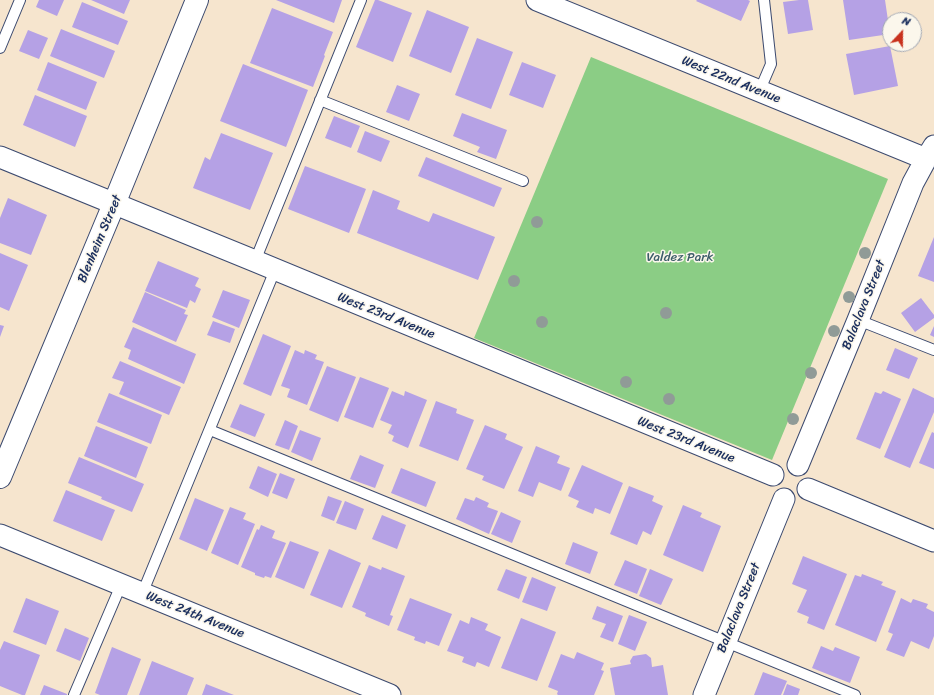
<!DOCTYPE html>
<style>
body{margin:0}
#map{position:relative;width:934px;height:695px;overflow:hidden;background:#f6e5ce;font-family:Sriracha,sans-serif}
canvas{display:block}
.north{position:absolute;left:882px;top:12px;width:40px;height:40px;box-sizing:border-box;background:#fbf7ec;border:1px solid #a1a7b3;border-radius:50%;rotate:22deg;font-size:11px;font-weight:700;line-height:16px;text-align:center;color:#1b2f5e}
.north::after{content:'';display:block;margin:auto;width:14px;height:18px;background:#c8321e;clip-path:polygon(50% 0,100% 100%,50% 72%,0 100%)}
</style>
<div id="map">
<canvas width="934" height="695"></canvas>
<div class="north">N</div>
</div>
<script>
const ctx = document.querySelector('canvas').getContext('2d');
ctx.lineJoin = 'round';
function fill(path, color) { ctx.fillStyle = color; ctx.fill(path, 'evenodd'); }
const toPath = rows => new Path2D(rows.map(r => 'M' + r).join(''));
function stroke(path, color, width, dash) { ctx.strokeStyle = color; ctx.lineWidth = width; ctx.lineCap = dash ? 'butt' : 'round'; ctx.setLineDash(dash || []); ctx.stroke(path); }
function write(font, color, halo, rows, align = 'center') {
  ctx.font = font + ' Sriracha,sans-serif'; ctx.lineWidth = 3; ctx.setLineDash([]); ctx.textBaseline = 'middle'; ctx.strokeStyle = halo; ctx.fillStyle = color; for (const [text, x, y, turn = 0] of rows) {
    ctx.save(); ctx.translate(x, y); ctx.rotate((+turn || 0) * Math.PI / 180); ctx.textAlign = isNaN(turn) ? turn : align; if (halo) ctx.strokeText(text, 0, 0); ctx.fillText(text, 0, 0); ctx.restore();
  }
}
fill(toPath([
 [591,57,888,179,772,460,474,338]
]), '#8bcd85');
fill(toPath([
 [39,0,64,0,57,16,36,7],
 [91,0,130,0,124,14],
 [276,0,342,0,334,23],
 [375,0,378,0,412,13,393,62,356,47],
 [697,0,748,0,750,1,741,21,696,1],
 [799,0,808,0,813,30,788,34,783,2],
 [843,0,885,0,890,34,849,40],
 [82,2,128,21,118,45,72,27],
 [272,8,333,32,324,55,325,56,313,87,250,63],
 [427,10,469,27,451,73,409,56],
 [61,29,115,51,104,78,50,56],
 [28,30,48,38,39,59,19,51],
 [477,38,513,52,491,109,455,95],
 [890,46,898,86,854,95,846,54],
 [48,62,97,82,86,110,37,90],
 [522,62,556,75,543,108,509,95],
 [243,64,308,90,286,147,220,121],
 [397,85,420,94,409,121,386,112],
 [35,95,87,116,75,147,23,125],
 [462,113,507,130,496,159,477,152,480,147,453,136],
 [334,116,360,126,351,148,325,138],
 [365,131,390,141,381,162,357,152],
 [221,133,273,153,250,210,193,188,205,157,210,160],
 [426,157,502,188,494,207,418,176],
 [305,166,366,189,349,233,288,209],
 [373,190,400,201,397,209,429,222,433,213,495,237,478,280,357,233],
 [8,198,47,215,31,255,0,243,0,218],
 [934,237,934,282,918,276],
 [0,253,28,265,9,311,0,307],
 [158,261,199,278,195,286,201,289,195,303,190,300,187,308,145,291],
 [223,290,250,300,239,328,212,317],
 [145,292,186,310,184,314,188,315,176,342,132,322],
 [921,298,934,315,934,318,915,332,901,313],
 [213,321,235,329,230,343,207,335],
 [0,325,4,326,0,337],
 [934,326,934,337,930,335],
 [133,327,196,354,184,384,128,359,131,350,124,347],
 [263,334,291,346,271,396,243,384],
 [895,348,918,358,909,379,886,370],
 [295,350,304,354,305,350,317,355,315,359,324,362,307,405,287,397,290,389,281,386],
 [120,361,181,387,169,415,119,394,124,382,112,378],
 [327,366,356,377,338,422,309,410],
 [360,377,389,388,373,428,344,417],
 [913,388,934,398,934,412,910,468,884,457],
 [392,391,404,396,405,391,427,400,408,448,392,441,394,436,388,433,392,425,380,420],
 [883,391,901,399,880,449,856,439,875,392,881,394],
 [109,393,162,415,151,444,97,422],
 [436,401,457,409,456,413,474,420,458,461,419,446],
 [240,404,265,414,255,437,230,427],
 [285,420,298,426,289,450,275,445],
 [485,425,507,434,505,439,523,447,504,489,482,480,484,476,466,469],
 [96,426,148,447,136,478,84,456],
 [300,430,321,438,312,461,291,452],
 [932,432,934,433,934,469,919,463],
 [536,446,560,456,557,463,570,468,561,491,539,482,533,497,518,491],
 [360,455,384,465,375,488,350,479],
 [79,457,144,484,132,512,101,499,102,497,68,483],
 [582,465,623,483,610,514,595,508,593,514,576,507,579,501,568,496],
 [258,466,277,474,268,497,249,488],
 [401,468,436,482,426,507,391,493],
 [280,473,295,479,287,499,272,493],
 [629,486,654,496,652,501,663,506,651,535,643,531,637,545,610,534],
 [66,490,115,510,102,541,53,521],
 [328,496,342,501,334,521,321,516],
 [476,497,489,503,487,507,498,511,489,534,456,519,465,498,474,501],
 [195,498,224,510,207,551,179,539],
 [345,501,364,509,356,530,336,523],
 [683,505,702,513,700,517,721,526,703,572,663,555],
 [230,507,246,513,243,519,255,524,238,565,211,553],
 [501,512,521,521,512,543,491,534],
 [382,515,406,525,397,549,372,539],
 [261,525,275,531,272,538,286,543,271,578,265,576,264,578,255,575,255,573,241,567,257,529,259,530],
 [290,541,319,552,304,589,275,577],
 [573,542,598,552,590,574,565,564],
 [329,549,361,563,342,608,310,595],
 [803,556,847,574,824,630,807,623,809,617,797,612,807,590,792,584],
 [625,560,647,569,637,594,614,585],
 [369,565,381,570,382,567,405,576,390,615,393,616,389,626,365,616,366,613,352,607],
 [506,569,527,577,519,599,497,590],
 [650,569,673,579,661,605,639,596],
 [862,574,883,582,881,585,896,591,876,642,835,625,855,575,861,577],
 [532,577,556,587,547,611,522,602],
 [26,598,59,611,46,645,13,632],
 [410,598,452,614,439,646,426,641,425,644,414,640,415,637,397,630],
 [901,598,911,603,913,599,928,604,926,608,934,612,934,636,929,649,911,641,904,657,886,650,893,634,888,632],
 [597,606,623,616,613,642,600,637,606,624,592,619],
 [629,615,647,622,635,651,618,644],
 [471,617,488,624,485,630,501,637,489,667,477,662,475,667,462,662,464,657,447,651,460,620,469,624],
 [521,618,556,632,537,681,501,668],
 [65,628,89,638,80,661,56,651],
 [4,641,40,655,25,695,22,695,0,686,0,650],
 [821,646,833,651,835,647,860,657,850,683,812,668],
 [112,647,141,659,127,695,100,695,95,693],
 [577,652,604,663,601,670,604,671,594,695,558,695,557,694,558,691,548,687,561,654,574,659],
 [646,654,651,658,652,667,663,665,668,695,615,695,610,668,631,664,630,661,633,656],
 [152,661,194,678,187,695,139,695],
 [763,672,787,681,781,695,754,695],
 [206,684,234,695,202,695],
 [787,684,800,689,798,695,783,695],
 [44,685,67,694,67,695,40,695]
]), '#b5a1e5');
const service = toPath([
 [0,48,20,0],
 [759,92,771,64,764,0],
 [320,100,523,181],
 [255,261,361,0],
 [858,320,934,350],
 [210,430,855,695],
 [142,594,275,270],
 [74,695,121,585]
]);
const minor = toPath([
 [537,0,926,159],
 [0,157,255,261,773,475],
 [798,465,858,320,913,183,926,159,934,146],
 [808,489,934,541],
 [0,535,390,695],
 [704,695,784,499]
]);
const tertiary = toPath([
 [0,477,114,204,197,0]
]);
stroke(service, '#3c4a6f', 12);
stroke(minor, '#3c4a6f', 23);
stroke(tertiary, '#3c4a6f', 24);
stroke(service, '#fff', 10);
stroke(minor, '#fff', 21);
stroke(tertiary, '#fff', 22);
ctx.fillStyle = '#909b97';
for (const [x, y] of [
 [537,222],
 [865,253],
 [514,281],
 [849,297],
 [666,313],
 [542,322],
 [834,331],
 [811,373],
 [626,382],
 [669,399],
 [793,419]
]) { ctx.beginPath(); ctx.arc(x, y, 6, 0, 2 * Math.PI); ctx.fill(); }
write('13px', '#1b2f5e', '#fbf7ec', [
 ["West 22nd Avenue",731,80,22],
 ["Blenheim Street",100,239,-67],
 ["Balaclava Street",864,305,-68],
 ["West 23rd Avenue",386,316,22],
 ["West 23rd Avenue",686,440,22],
 ["Balaclava Street",739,608,-68],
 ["West 24th Avenue",195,615,22]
]);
write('13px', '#3d5e6a', '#fbf7ec', [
 ["Valdez Park",680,258]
]);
</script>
